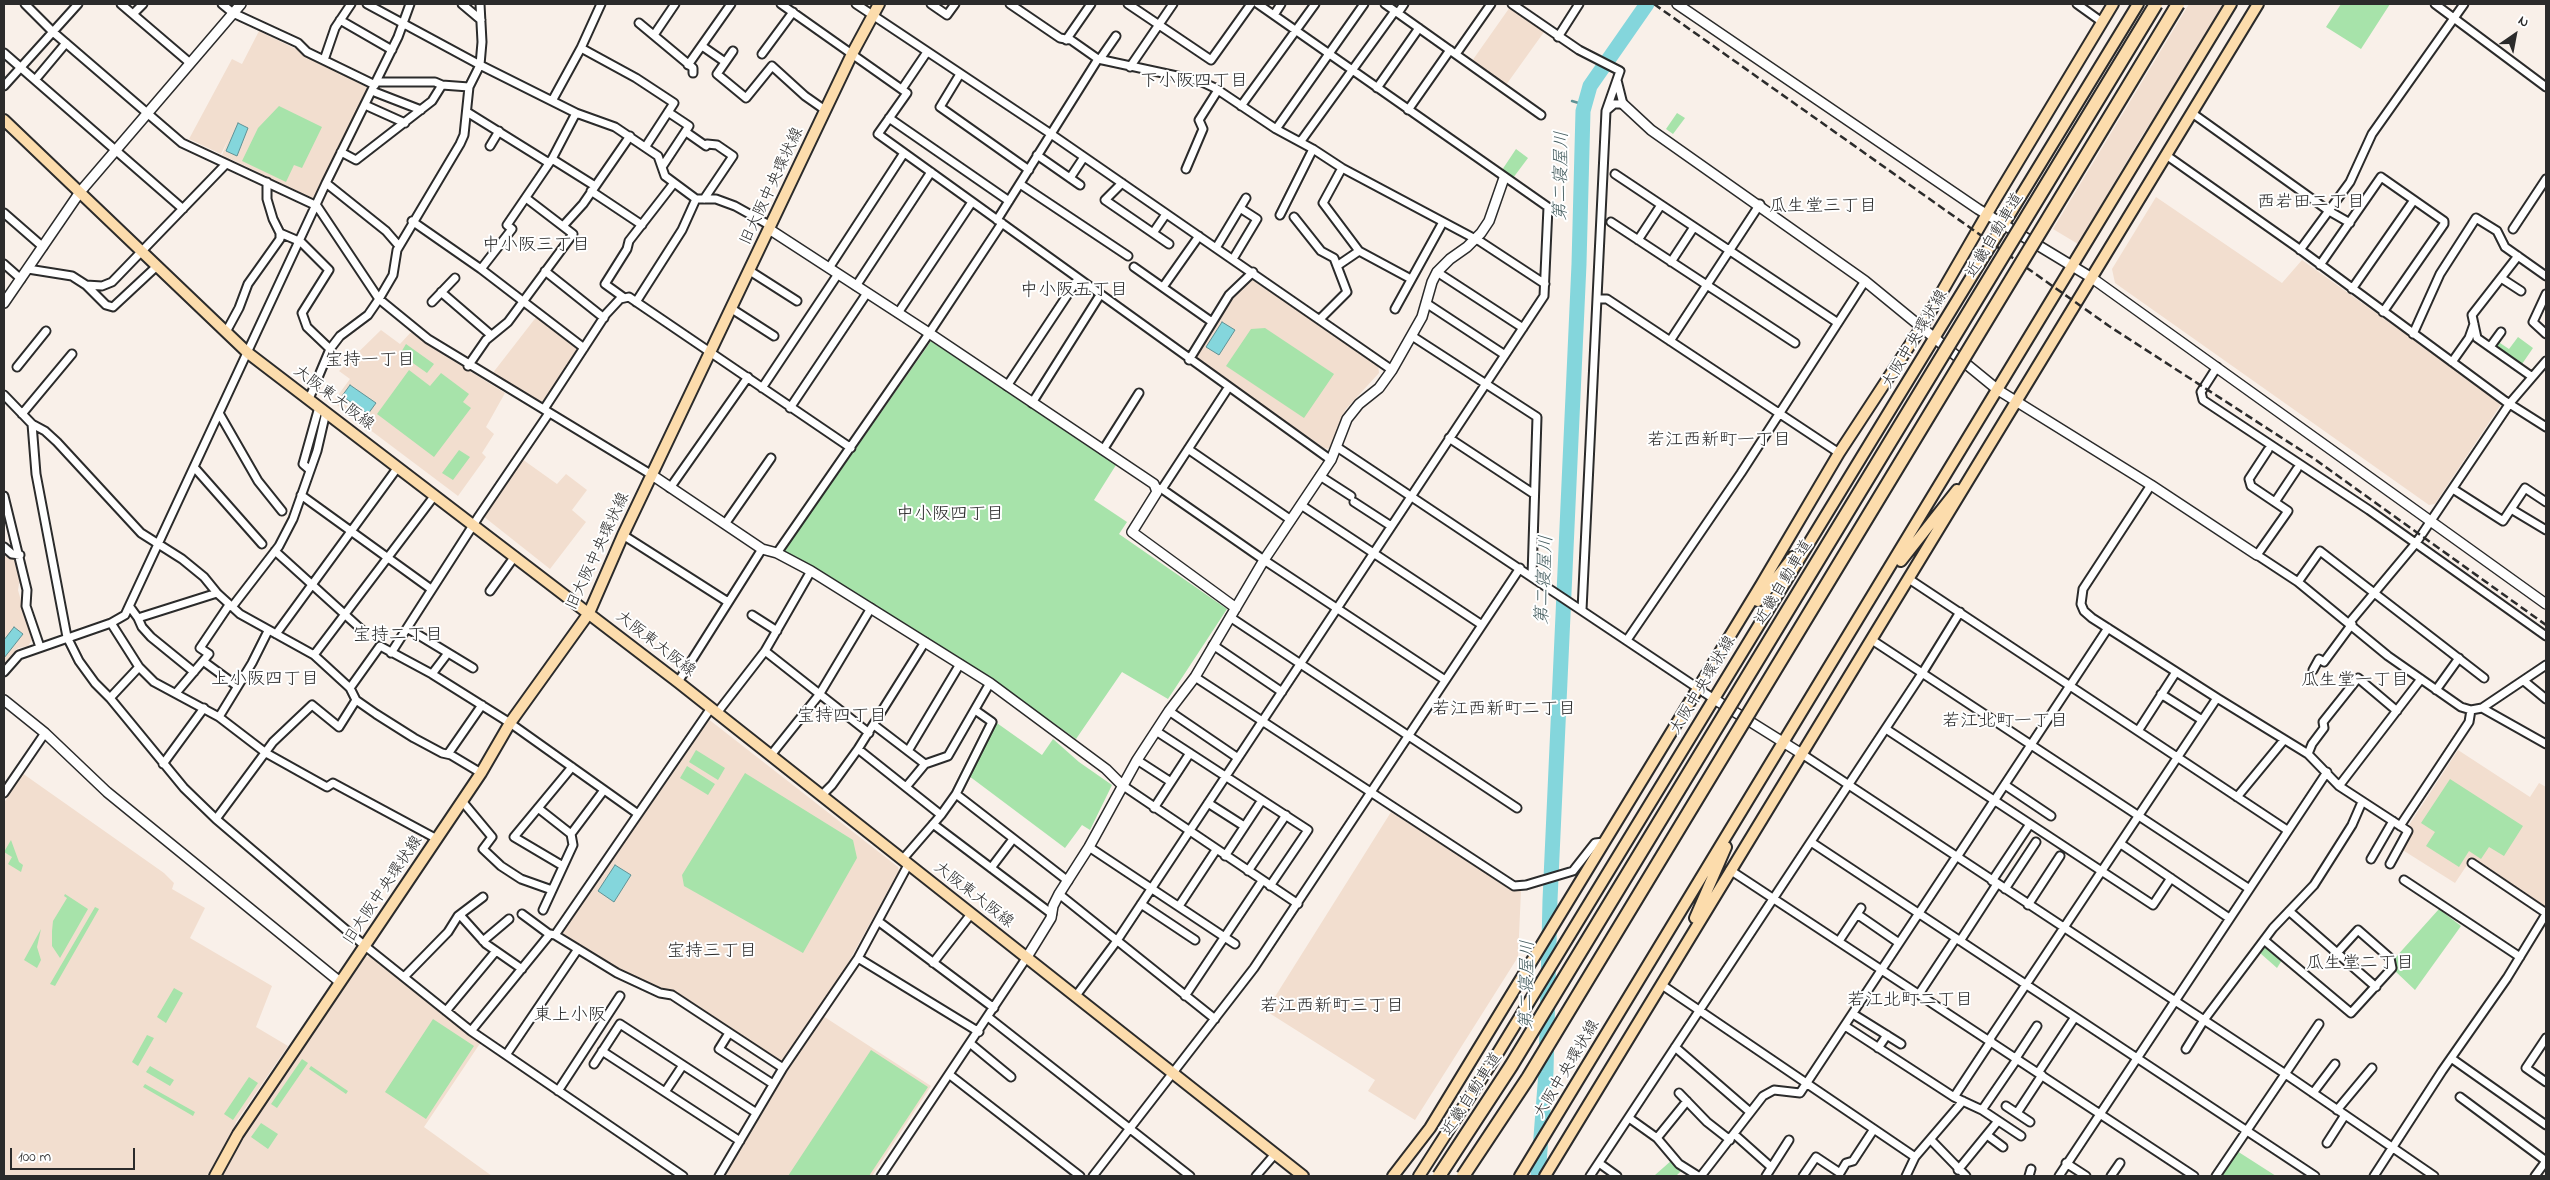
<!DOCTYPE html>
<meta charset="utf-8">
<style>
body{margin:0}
#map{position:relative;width:2550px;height:1180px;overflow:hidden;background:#f9f0e9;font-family:"Indie Flower",sans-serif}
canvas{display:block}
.frame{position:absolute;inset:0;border:5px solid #2b2b2b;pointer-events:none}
.north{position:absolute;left:2490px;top:10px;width:50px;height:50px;-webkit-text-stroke:4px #fff;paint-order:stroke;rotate:33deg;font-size:14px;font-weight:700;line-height:20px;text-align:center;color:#2b2b2b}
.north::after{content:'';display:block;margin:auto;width:18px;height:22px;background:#2b2b2b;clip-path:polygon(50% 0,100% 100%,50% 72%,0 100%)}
.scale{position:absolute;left:10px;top:1148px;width:125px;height:22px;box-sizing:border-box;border:2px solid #2b2b2b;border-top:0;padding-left:6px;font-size:15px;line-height:18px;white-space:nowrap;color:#2b2b2b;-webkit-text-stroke:4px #fff;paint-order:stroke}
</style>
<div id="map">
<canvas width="2550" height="1180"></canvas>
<div class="frame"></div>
<div class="north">N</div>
<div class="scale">100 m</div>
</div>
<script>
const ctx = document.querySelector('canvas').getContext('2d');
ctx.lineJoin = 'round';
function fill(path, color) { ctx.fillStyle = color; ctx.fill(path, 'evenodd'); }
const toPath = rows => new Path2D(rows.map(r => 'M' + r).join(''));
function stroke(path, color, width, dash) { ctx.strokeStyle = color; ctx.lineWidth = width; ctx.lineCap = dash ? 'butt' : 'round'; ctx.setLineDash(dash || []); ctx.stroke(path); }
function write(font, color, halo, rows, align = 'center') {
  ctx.font = font + ' "Indie Flower","Klee One",sans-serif'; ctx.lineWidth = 4; ctx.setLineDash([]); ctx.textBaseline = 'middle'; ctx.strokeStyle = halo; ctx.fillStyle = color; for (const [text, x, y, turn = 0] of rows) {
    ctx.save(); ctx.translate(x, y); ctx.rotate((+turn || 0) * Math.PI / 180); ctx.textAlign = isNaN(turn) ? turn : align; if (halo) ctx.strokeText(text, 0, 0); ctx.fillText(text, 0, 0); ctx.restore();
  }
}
fill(toPath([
 [2189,4,2226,4,2165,103,2143,134,2078,244,2053,229],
 [1510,7,1544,32,1506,85,1472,61],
 [259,31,370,85,316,200,222,155,229,138,221,154,189,139,232,59,242,64],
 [2156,197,2282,283,2302,260,2502,403,2435,504,2429,505,2115,283,2112,269],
 [1250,280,1255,280,1378,364,1379,373,1346,409,1329,449,1324,448,1196,361,1195,357,1233,297],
 [537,316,578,347,579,350,542,404,492,374],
 [381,330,400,344,411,332,434,349,505,393,486,427,494,434,482,453,486,457,458,496,333,402,350,379,339,371],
 [522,459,557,484,566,474,587,490,572,510,586,522,550,569,483,516],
 [4,551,15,561,20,578,18,590,32,640,28,646,18,648,4,663],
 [707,718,898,867,899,871,837,983,809,1027,780,1063,634,976,618,970,559,934],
 [2458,750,2530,797,2539,783,2546,787,2545,909,2471,859,2455,883,2401,849,2412,828,2409,825],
 [22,773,164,873,174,883,172,889,205,908,190,938,272,986,256,1027,288,1046,236,1122,231,1136,207,1176,4,1176,4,803],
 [1391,812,1513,889,1521,891,1518,957,1415,1120,1368,1091,1375,1080,1266,1011],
 [371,956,481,1042,424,1127,492,1176,221,1176,242,1139,365,957],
 [823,1016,931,1086,872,1176,722,1176,784,1070]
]), '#f2decf');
fill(toPath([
 [2341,4,2390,4,2361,49,2326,27],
 [279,106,322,127,302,168,294,165,286,182,242,161,258,128],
 [1677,113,1685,118,1673,134,1666,129],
 [1516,149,1528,158,1513,178,1502,170],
 [1265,328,1334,374,1304,418,1226,366,1251,329],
 [2518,337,2533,348,2520,367,2492,347,2497,341,2509,349],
 [931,341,1116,465,1094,500,1127,522,1119,534,1227,609,1168,699,1122,672,1076,739,995,682,784,551],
 [406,344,434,364,427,373,400,354],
 [409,370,430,386,441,373,469,394,463,402,471,408,434,457,377,414],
 [459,450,470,457,453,480,442,473],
 [994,721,1042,755,1053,739,1079,762,1112,785,1090,830,1082,825,1065,848,969,776],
 [696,750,725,768,718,780,689,762],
 [687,766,715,784,708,795,680,778],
 [745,773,853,840,857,858,803,953,684,886,682,875],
 [2450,779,2523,826,2504,856,2489,847,2481,859,2469,851,2459,867,2426,846,2435,832,2421,823],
 [11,840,19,862,23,865,21,872,8,864,12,857,4,852],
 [65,894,88,909,60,958,52,946,52,931,53,921,67,898,64,896],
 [95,907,99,909,55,986,50,984],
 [2439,909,2461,926,2415,990,2395,971,2395,958],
 [41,929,37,947,41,960,37,968,24,960],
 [2265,945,2282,960,2277,968,2260,953],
 [174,988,183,993,166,1023,157,1017],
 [433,1019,474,1046,426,1119,385,1092],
 [147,1035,154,1038,138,1066,132,1062],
 [871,1050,928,1087,869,1176,788,1176],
 [302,1059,308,1063,277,1108,271,1104],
 [150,1066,174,1080,170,1086,146,1072],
 [311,1066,348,1091,346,1094,309,1069],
 [249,1077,258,1083,233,1120,224,1114],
 [145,1084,195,1112,193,1116,143,1087],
 [261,1123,278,1134,268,1149,251,1137],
 [2237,1151,2276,1176,2220,1176],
 [1672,1160,1682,1170,1676,1176,1655,1175]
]), '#a7e3aa');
const water = toPath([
 [238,123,248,128,237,156,226,151,238,123],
 [1222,322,1235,330,1219,355,1206,347,1222,322],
 [350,385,376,403,368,414,342,396,350,385],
 [14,627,23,634,4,658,4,640,14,627],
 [615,865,631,875,614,902,598,891,615,865]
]);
fill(water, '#84d6dc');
stroke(water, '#609295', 1);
stroke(toPath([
 [1572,101,1585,105]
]), '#609295', 2.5);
stroke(toPath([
 [1538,1176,1546,1072,1550,900,1579,264,1583,111,1590,86,1647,4]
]), '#84d6dc', 15);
const minor = toPath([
 [25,4,53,32,182,143,317,206,379,299,428,339,652,475],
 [121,4,190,63],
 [222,4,233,13,298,43,307,52,375,85],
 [367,4,480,65,576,113,615,127,658,156,665,176,696,199,716,199,735,206,771,226],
 [462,4,481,20],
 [781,4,907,93,878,134,1331,460],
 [856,4,1051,134,1392,370],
 [931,4,947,15,955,4],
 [1010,4,1060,38,1071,40,1098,59,1200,81,1215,88,1276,129,1313,149,1342,168,1481,242,1545,284],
 [1128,4,1211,60,1251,4],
 [1385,4,1541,115],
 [1512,4,1579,50,1620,71,1606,111,1582,610],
 [2077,4,2102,22],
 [2435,4,2546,87],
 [1398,13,1404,4],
 [133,14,143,4],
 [1274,15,1281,4],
 [340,20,392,50],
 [639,23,693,68,693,73],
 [654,35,675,4],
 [1558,37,1579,4],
 [1066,40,1091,4],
 [702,46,725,62],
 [581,48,636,78,674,103,646,146],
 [733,51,717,74,746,98,772,66,805,96,825,110],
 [4,53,183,209],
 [762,54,793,12],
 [1456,54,1491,4],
 [1100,59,1116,36],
 [324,60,335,28,351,4],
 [688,65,731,4],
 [1130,67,1173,4],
 [960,74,940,107,1029,170],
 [35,80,66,43],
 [376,82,435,82,442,85,469,87],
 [4,86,78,4],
 [1377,88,1419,28],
 [902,89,927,52],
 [372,91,421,110],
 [552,101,581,48,601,4],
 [365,105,405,123],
 [1241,106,1315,4],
 [1408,110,1450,50],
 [1607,110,1614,104,1623,104,1617,80],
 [467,112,549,163],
 [2192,113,2329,211,2350,223],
 [889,118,1009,201],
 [1276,129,1364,4],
 [686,132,706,146,707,144,717,145,733,156,704,199],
 [1301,141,1395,11],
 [490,146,499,131],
 [341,152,356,160,432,101,442,85],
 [1037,155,1080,185],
 [2166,155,2298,248,2505,401,2546,427],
 [552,159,595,186],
 [662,167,689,126,668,112],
 [1342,168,1323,203,1359,251],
 [1186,169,1203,129,1199,120,1218,90],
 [1615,174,1838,323],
 [1070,178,1084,157],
 [326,183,386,231,399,246],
 [1122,183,1105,200,1169,244],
 [1020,184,1128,256],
 [591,191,642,225],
 [4,213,43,247],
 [1280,215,1313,149],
 [1294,217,1321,251,1334,258,1347,292,1320,319],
 [997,220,1098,59],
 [412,221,481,269,584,348],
 [1611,222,1795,343],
 [563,226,583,204,630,136],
 [2513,229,2546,179],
 [280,233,301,242,329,270,302,313,307,327,330,349],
 [1153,233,1166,214],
 [1638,240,1661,205],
 [1216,248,1246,198],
 [2300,250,2350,182,2372,134,2464,4],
 [2518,256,2472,315,2477,338,2531,376],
 [1233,259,1257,219,1240,208],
 [1671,262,1694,227],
 [4,264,21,279],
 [2320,265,2381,177,2444,221,2444,224,2383,312],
 [1337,266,1359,251,1411,279],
 [1134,267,1212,322],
 [829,268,904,153],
 [28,269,72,276,86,285,102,286,112,282,226,164],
 [481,269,512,229,507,225,552,159,576,113],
 [545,271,604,318],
 [750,271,797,301],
 [1437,272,1523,328],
 [2501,278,2521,291],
 [86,285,106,305,113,307,157,266],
 [856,286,931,172],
 [1163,287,1199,236],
 [2352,289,2414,200],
 [441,292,491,335],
 [2546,294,2533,322,2546,334],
 [623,297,605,284,627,249,629,241,674,183],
 [1597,299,1607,299,1839,453],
 [432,302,455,278],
 [636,302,682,230,696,199],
 [1426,303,1505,355],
 [732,309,774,336],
 [1395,309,1443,222],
 [898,313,972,202],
 [226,332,239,308,248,284,280,239,280,233,273,219,267,199,267,182],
 [2413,334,2440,274,2476,218,2497,231,2505,247,2546,276],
 [1412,336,1537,417,1532,576],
 [1670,341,1760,204],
 [2490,347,2501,332],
 [1189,360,1229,295,1253,272],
 [2452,362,2469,338,2474,324],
 [468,366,486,340,508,322,573,234,526,198],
 [17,367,46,331],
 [2217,367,2201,392,2203,400,2369,510,2546,636],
 [1007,386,1078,279],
 [762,388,838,274],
 [4,395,32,424,45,431,57,442,141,533,182,559,204,577,217,593,240,614,314,655,350,688,356,700,376,714,414,738,442,753,451,755,481,773],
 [309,399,330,349,340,336,368,315,379,299,393,275,397,250,460,144,464,135,469,87,480,65,482,42,480,4],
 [1032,403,1100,295],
 [790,408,867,293],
 [544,409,606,314,620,299,629,297,851,448],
 [219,413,258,481,282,511],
 [22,414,72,354],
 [32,424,36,474,67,637,79,661,95,683,110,698,184,788,216,819,365,946,471,1031,683,1176],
 [1449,438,1534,494],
 [1337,447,1714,699],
 [1188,449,1291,520],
 [1103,450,1139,393],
 [2268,450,2249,479,2251,486,2288,511,2257,555,2298,582,2388,656,2461,707,2471,710,2482,708,2546,665],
 [194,467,262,544],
 [310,470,303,464,319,407],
 [1320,476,1351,496],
 [2151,485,2083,589,2081,604,2084,611,2092,618,2217,698],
 [670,488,748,377],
 [1157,488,1162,489,1264,560,1445,680],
 [1162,489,1228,388],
 [2453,489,2503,521,2525,488,2546,502],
 [301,495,431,589],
 [4,496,27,590,26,606,40,647],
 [1354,502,1391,526],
 [2275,502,2297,469],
 [1301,505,1482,625],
 [2511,509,2546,530],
 [725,524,771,458],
 [623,535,728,602],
 [4,547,12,554,20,555],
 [275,551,362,630],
 [777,553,926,338,1002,223],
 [1909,579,2287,830],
 [2298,582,2320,551,2484,678],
 [490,591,515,556],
 [130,607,138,618,217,593],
 [232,607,279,546,293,519,317,451,326,412],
 [752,615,777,631],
 [1230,617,1517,808],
 [138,618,142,627,151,637,194,672],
 [2350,622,2416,543,2510,403,2546,361],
 [111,623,139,667,154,682,219,717,266,753,300,772,327,787,333,783,437,839],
 [407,628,473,668],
 [276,634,398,467],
 [1627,640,1741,473,1865,281],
 [1872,640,2248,888],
 [1213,645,1282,692],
 [765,651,869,733],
 [391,653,479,516,549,413],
 [314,655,435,495],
 [203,661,237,686],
 [2313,670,2319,659,2324,662,2352,624],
 [4,672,19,655,111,623,125,615,326,183,398,37,410,4],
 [432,674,448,653],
 [1195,677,1514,886,1526,885,1573,871,1595,843,1604,842],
 [2524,681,2546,699],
 [678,682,762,549],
 [350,688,380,646,432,674,510,723,638,814],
 [2436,690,2459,658],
 [176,693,209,654,200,648,229,605],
 [2161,694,2202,720],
 [110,698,139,667],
 [2482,708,2546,744],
 [1169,711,1238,758],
 [717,713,765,651,811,571],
 [219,717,252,663,268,631],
 [874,725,925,764],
 [1886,729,2153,905,2171,878],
 [1156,731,1308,830,1270,886],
 [2138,731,2176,672],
 [858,749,941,815,902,860],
 [908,751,960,664],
 [448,754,482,705],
 [1802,754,2284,1073,2434,1176],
 [2308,754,2312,744,2324,728,2323,722,2358,678,2397,711],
 [771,755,819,695,871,608],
 [1137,760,1171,782],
 [163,764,204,708],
 [1122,785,1298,904],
 [2005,785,2051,816],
 [2339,786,2421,679],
 [906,787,925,764,948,756,990,683],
 [4,793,45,733],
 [956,794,1068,881],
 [821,796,832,785,858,749,925,642],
 [2237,797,2284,740],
 [462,801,492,837,483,849,501,866,521,879,552,890],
 [1208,803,1244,826],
 [538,808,571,834,573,845,543,910],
 [1154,808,1190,753],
 [941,815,956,794,992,722,975,710],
 [216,819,273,742,312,705,339,727,356,700],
 [933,824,1052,914],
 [2400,826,2469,722,2471,710],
 [571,834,604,790],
 [1811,842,2315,1176],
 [2121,844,2229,918],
 [1089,847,1235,944],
 [1225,856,1262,800],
 [1957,857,2108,628],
 [2371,859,2393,821],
 [2472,863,2546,913],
 [563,866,514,837,572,767],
 [991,868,1013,839],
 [1730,870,2194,1176],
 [1248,871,1286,815],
 [2404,880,2520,957],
 [1992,881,2030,824],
 [2005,889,2036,842],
 [1059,894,1215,1019],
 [1141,904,1195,940],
 [2028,905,2060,856],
 [1179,906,1216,850],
 [2289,911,2376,987],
 [522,914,549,934],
 [1857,914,1899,943],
 [460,915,486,944,522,969],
 [878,921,994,1008],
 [555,935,711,708],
 [2264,940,2351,1013,2392,968,2390,958,2358,930,2337,953],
 [483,941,509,919],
 [1839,941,1861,908],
 [1960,941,1997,884],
 [858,958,979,1032],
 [933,963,971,914],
 [404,977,448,932,458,916,483,897],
 [1662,985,1915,1157],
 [1919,994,1956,938],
 [1185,996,1262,881],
 [1075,997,1116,942,1544,296,1548,207,1258,4],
 [446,1011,496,951],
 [1853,1014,1901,1044],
 [988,1017,1190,1176],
 [1845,1026,1954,1097,1982,1110,2017,1059],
 [471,1031,550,934,555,935,617,973,660,993,672,995,783,1068],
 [729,1033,719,1049,773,1084],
 [2546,1038,2526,1068,2546,1082],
 [1989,1040,2217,698,2308,754,2339,786,2408,831,2390,864],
 [971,1044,1011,1077],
 [1675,1047,1750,1112],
 [1878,1048,1887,1035],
 [2186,1049,2204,1020,2273,928,2314,885,2352,825,2362,802],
 [602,1051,740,1141],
 [506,1055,578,949],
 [2016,1058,2037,1026],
 [2451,1058,2546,1125],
 [594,1064,620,1024,755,1112],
 [2038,1073,2075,1017],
 [950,1075,1080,1176],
 [558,1091,620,996],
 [665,1092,683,1065],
 [1679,1093,1707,1122,1730,1140],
 [2313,1093,2335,1064],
 [1954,1097,1991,1041],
 [2460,1097,2546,1161],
 [2006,1106,2030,1122],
 [1982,1110,2021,1136],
 [2337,1110,2372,1068],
 [2017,1113,2042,1075],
 [1629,1118,1657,1138,1679,1164,1698,1176],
 [1734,1134,1771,1167],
 [1987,1135,2003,1147],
 [1657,1138,1687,1101],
 [1931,1140,1966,1176],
 [2327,1143,2345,1115],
 [1599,1163,1617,1176],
 [2066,1163,2086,1176],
 [1958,1170,1998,1121],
 [719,1176,783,1068,858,958,908,865],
 [881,1176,1027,957],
 [1093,1176,1254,968,1520,568],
 [1256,1176,1275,1154],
 [1590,1176,1923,672,1960,612],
 [1701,1176,1763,1096,1774,1090,1800,1093,1956,857],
 [1766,1176,1789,1140],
 [1803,1176,1816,1157,1840,1173,1846,1163,1853,1161,1874,1129],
 [1906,1176,1915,1157,1963,1101],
 [2029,1176,2031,1169],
 [2059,1176,2327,772],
 [2111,1176,2120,1163],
 [2216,1176,2319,1024],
 [2374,1176,2442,1071,2507,978,2546,914],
 [2535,1176,2546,1161]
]);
const tertiary = toPath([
 [1677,4,1978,209,2092,278,2546,604],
 [1623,104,1651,130,1865,281,1998,390,2151,485,2257,555],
 [769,229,929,333,1154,484,1157,492,1132,532,1236,608],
 [4,303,80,192,241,4],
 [652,475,762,549,777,553,811,571,990,683,1106,769,1122,785],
 [1714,699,1802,754],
 [4,700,45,733,107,792,340,982],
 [1027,957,1051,918,1053,906,1059,894,1089,847,1137,760,1169,711,1195,677,1264,560,1331,460,1347,419,1359,404,1379,388,1392,370,1422,317,1432,282,1437,272,1450,259,1467,247,1481,233,1489,221,1504,178]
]);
const primary = toPath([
 [4,120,248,353,678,682,1303,1176],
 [1901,561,1957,490],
 [1758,601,1793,557],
 [1695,918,1726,847],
 [215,1176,238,1134,481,773,510,723,589,613,623,535,852,54,879,4],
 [1393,1176,1430,1128,1761,585,1839,453,1921,328,1995,200,2113,4],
 [1419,1176,1496,1056,2138,4],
 [1520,1176,2231,4],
 [1545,1176,2258,4]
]);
stroke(minor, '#2b2b2b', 11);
stroke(tertiary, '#2b2b2b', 12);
stroke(primary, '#2b2b2b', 14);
stroke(minor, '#fff', 7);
stroke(tertiary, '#fff', 9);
stroke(primary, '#fcdcac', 10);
stroke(toPath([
 [1654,4,2109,326,2313,458,2546,625]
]), '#2b2b2b', 2.5, [8, 4]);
const motorwayBridge = toPath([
 [1439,1176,1511,1066,2156,4],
 [1463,1176,1528,1078,2178,4]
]);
stroke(motorwayBridge, '#2b2b2b', 16, []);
stroke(motorwayBridge, '#fcdcac', 12);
write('16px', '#2b2b2b', '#fff', [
 ["旧大阪中央環状線",773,187,-65],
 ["近畿自動車道",1996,236,-59],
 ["大阪中央環状線",1916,340,-59],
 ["大阪東大阪線",333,399,37],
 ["旧大阪中央環状線",599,552,-65],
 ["近畿自動車道",1785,583,-59],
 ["大阪東大阪線",655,645,38],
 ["大阪中央環状線",1704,686,-59],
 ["旧大阪中央環状線",384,891,-56],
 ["大阪東大阪線",973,896,38],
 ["大阪中央環状線",1568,1070,-59],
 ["近畿自動車道",1473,1095,-57]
]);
write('18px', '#2b2b2b', '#fff', [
 ["下小阪四丁目",1194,83],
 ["西岩田二丁目",2311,204],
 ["瓜生堂三丁目",1823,208],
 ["中小阪三丁目",536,247],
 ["中小阪五丁目",1074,292],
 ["宝持一丁目",370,362],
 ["若江西新町一丁目",1719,442],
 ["中小阪四丁目",950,516],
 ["宝持二丁目",398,637],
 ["上小阪四丁目",265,681],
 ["瓜生堂一丁目",2355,682],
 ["若江西新町二丁目",1504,711],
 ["宝持四丁目",842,718],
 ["若江北町一丁目",2005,723],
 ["宝持三丁目",712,953],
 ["瓜生堂二丁目",2360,965],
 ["若江北町二丁目",1910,1002],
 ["若江西新町三丁目",1332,1008],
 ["東上小阪",570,1017]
]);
write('italic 18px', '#465e60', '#fff', [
 ["第二寝屋川",1563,176,-89],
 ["第二寝屋川",1546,580,-87],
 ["第二寝屋川",1529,985,-89]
]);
</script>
